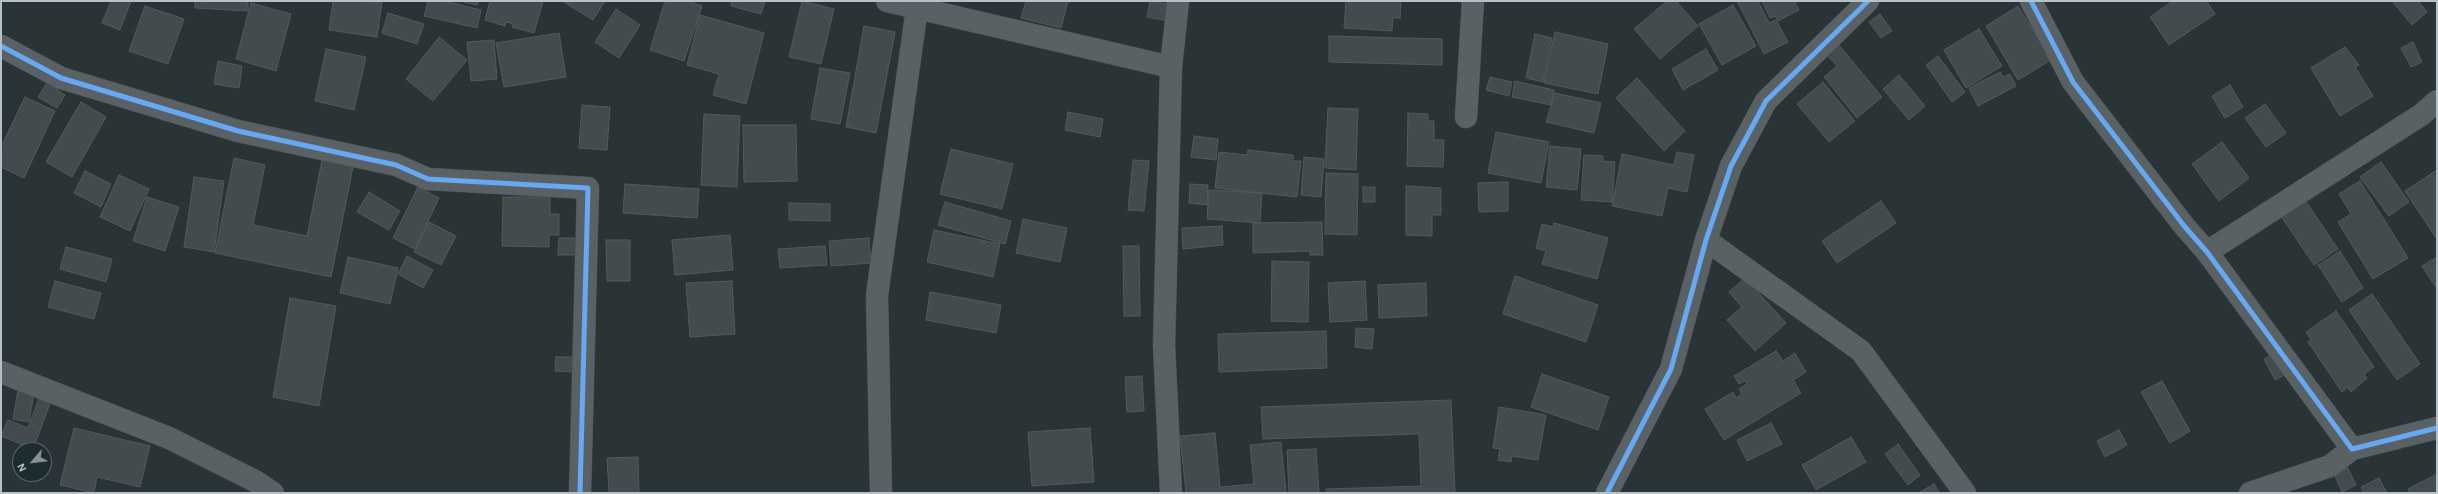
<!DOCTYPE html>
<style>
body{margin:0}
#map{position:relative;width:2438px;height:494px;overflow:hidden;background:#2a3336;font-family:"Alegreya Sans",sans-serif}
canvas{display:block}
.frame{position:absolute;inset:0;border:2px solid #b4c2c7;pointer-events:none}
.north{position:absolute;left:12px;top:442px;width:40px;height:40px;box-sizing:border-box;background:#1d2c30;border:1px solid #59686c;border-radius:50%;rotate:242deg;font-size:11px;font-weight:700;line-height:16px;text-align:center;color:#b4c2c7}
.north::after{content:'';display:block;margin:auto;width:14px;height:18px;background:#849094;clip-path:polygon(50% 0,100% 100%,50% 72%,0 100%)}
</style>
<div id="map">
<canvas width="2438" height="494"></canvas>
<div class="frame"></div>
<div class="north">N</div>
</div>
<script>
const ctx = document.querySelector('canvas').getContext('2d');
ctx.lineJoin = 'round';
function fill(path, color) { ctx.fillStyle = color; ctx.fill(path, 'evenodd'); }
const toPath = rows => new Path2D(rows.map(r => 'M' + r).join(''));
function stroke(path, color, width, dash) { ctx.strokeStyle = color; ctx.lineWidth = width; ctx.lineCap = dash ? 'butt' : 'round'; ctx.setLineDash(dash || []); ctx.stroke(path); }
const building = toPath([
 [111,1,131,1,120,30,102,23,111,1],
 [195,1,248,1,248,11,195,8,195,1],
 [333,1,382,2,377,37,329,30,333,1],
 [428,1,444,1,481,10,477,28,424,16,428,1],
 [460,1,478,1,477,5,460,1],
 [490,1,543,1,534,33,512,27,513,24,506,22,505,26,485,20,490,1],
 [562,1,605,1,593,20,562,1],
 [665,1,688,1,702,6,684,61,650,50,665,1],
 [732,1,765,1,761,14,731,6,732,1],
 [802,1,834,9,821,64,789,57,802,1],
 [1026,1,1068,1,1061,28,1021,18,1026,1],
 [1150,1,1177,6,1174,22,1147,17,1150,1],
 [1346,1,1401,1,1400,18,1393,18,1392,31,1344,28,1346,1],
 [1667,1,1676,1,1698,26,1660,59,1634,29,1667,1],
 [1737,1,1758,1,1769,23,1776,20,1788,42,1764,54,1737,1],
 [1762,1,1794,1,1799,10,1778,21,1775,16,1770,18,1762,1],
 [2173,1,2206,1,2215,14,2169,45,2150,17,2173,1],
 [2392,1,2418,1,2427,12,2412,25,2392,1],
 [251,3,291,14,276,71,236,59,251,3],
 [1733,5,1756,46,1722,65,1699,24,1733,5],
 [145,6,184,19,168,64,129,51,145,6],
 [2018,6,2051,60,2018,80,1986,26,2018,6],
 [616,9,640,25,619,58,595,42,616,9],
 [388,13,424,24,417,44,382,33,388,13],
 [1880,14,1892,31,1881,38,1869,22,1880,14],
 [700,15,764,33,746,104,713,95,719,74,687,65,700,15],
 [864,26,895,32,876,133,846,127,864,26],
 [1979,29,2002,66,1966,88,1944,50,1979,29],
 [1555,32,1608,44,1598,94,1544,83,1555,32],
 [559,33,566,77,504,87,496,43,559,33],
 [1535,34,1552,38,1543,82,1526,78,1535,34],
 [1329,36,1442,39,1442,65,1329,62,1329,36],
 [439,37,467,60,433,101,406,79,439,37],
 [494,40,497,79,471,81,467,42,494,40],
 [2413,42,2422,62,2411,67,2401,48,2413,42],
 [1838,44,1882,97,1857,118,1824,77,1837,66,1826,54,1838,44],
 [2345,47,2359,65,2355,67,2373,96,2340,116,2311,68,2345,47],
 [326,49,366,57,354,110,315,101,326,49],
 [1706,49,1718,70,1683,90,1672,69,1706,49],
 [1938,56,1965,92,1952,102,1926,65,1938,56],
 [218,61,242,66,239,88,214,84,218,61],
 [820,68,850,73,840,124,811,119,820,68],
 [2000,72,2003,77,2010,74,2016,86,1978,106,1969,88,2000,72],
 [1899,75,1925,106,1909,120,1883,89,1899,75],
 [1490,77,1512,82,1509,96,1486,90,1490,77],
 [1637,78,1685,131,1664,151,1616,98,1637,78],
 [1515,81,1554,90,1551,105,1512,97,1515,81],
 [1823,82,1855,121,1829,142,1797,104,1823,82],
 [47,83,65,95,57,108,38,97,47,83],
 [2230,85,2243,107,2225,118,2212,96,2230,85],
 [1555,93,1601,103,1594,133,1546,122,1555,93],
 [25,97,55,111,24,178,1,167,1,147,25,97],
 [81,102,106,117,72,177,46,162,81,102],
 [2265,104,2286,133,2266,147,2245,118,2265,104],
 [582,105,610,107,607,150,579,148,582,105],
 [1328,108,1358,109,1356,170,1325,168,1328,108],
 [1068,112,1103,119,1100,137,1065,130,1068,112],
 [1408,113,1428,114,1428,121,1434,121,1434,140,1444,140,1443,167,1407,166,1408,113],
 [704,114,740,116,737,187,701,185,704,114],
 [743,125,796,125,797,181,744,182,743,125],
 [1496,132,1549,142,1541,183,1488,173,1496,132],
 [1194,136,1218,139,1216,160,1191,157,1194,136],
 [2222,142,2249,178,2219,201,2192,164,2222,142],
 [1550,146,1581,149,1577,190,1546,187,1550,146],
 [951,149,1013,164,1002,209,940,194,951,149],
 [1248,150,1293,155,1293,161,1301,161,1297,197,1215,188,1219,152,1247,155,1248,150],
 [1677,152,1694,155,1687,192,1668,188,1662,216,1612,206,1622,154,1674,165,1677,152],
 [323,155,354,162,331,277,215,253,234,158,265,165,253,225,307,236,323,155],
 [1584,155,1603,156,1603,161,1615,162,1612,202,1581,200,1584,155],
 [1304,157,1324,159,1321,197,1301,195,1304,157],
 [1133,160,1149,161,1144,211,1128,210,1133,160],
 [2381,162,2409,202,2389,216,2360,177,2381,162],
 [2437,170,2437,238,2436,238,2405,191,2437,170],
 [85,171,111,184,101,207,74,193,85,171],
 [1326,173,1358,174,1357,235,1325,234,1326,173],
 [119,175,149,189,130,231,100,217,119,175],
 [194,177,224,181,214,252,184,247,194,177],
 [2360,181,2408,258,2373,279,2338,222,2351,214,2339,194,2360,181],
 [1508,182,1508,211,1479,212,1478,183,1508,182],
 [625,184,699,189,697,218,623,213,625,184],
 [1190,184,1208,185,1207,205,1189,203,1190,184],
 [1406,186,1441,188,1441,215,1432,215,1432,236,1406,235,1406,186],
 [418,187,439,198,415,249,393,238,418,187],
 [1363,187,1375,187,1375,202,1363,202,1363,187],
 [1209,190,1262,193,1260,223,1207,219,1209,190],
 [369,192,400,211,389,230,357,212,369,192],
 [147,197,179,207,165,251,133,241,147,197],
 [503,197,550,197,550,214,559,214,559,235,549,235,549,247,502,246,503,197],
 [2303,197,2338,249,2314,265,2279,213,2303,197],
 [1881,201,1896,223,1837,263,1822,241,1881,201],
 [945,202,1011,221,1005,244,938,225,945,202],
 [789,203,830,204,830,221,789,220,789,203],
 [1023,219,1067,228,1060,262,1016,253,1023,219],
 [429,222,456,236,441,265,414,252,429,222],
 [1322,222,1323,255,1310,255,1310,251,1253,253,1253,223,1322,222],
 [1554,223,1608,238,1597,279,1542,264,1546,251,1536,248,1542,224,1553,227,1554,223],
 [1222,226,1223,245,1183,249,1182,228,1222,226],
 [934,230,1000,244,993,277,927,262,934,230],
 [730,235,733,270,675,275,672,240,730,235],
 [559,238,581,238,581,255,558,255,559,238],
 [869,238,871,263,831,266,829,241,869,238],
 [606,240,630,240,630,281,607,281,606,240],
 [825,246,827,265,780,268,778,249,825,246],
 [1123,246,1139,246,1140,316,1124,316,1123,246],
 [66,247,112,259,106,282,60,269,66,247],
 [2340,251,2363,288,2342,302,2318,265,2340,251],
 [407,256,433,270,423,288,398,274,407,256],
 [348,257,398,268,390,304,340,293,348,257],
 [2437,257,2437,289,2422,266,2437,257],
 [1272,261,1309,262,1308,322,1271,321,1272,261],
 [1515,276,1598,305,1586,342,1503,314,1515,276],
 [1745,278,1786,323,1755,351,1727,320,1742,307,1729,292,1745,278],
 [55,281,101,293,94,319,48,307,55,281],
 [732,281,735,334,690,337,686,283,732,281],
 [1365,281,1367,320,1330,322,1328,283,1365,281],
 [1426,283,1427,316,1379,318,1378,285,1426,283],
 [930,292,1001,305,996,333,926,320,930,292],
 [2372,294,2420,364,2397,380,2349,310,2372,294],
 [290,298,336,306,319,406,273,397,290,298],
 [2336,311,2374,367,2364,374,2367,378,2351,392,2348,387,2342,392,2308,342,2311,340,2306,332,2336,311],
 [1356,328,1374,329,1372,349,1355,347,1356,328],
 [1326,331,1327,368,1219,372,1218,334,1326,331],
 [1776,351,1783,361,1795,353,1806,372,1793,380,1801,393,1724,440,1705,409,1733,392,1736,398,1742,394,1739,389,1747,384,1745,381,1739,384,1734,376,1776,351],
 [2274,353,2286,374,2275,380,2264,359,2274,353],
 [556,357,576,357,576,372,555,371,556,357],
 [1542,374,1609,397,1598,430,1531,407,1542,374],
 [1142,376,1144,411,1127,412,1125,377,1142,376],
 [2162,381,2190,431,2170,443,2141,392,2162,381],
 [18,390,34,392,29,422,13,419,18,390],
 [40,396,51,401,33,449,1,436,8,420,28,428,40,396],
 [1451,400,1455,493,1326,493,1326,489,1421,486,1419,434,1263,439,1261,407,1451,400],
 [1499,407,1546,415,1538,460,1512,456,1511,462,1498,460,1500,449,1493,448,1499,407],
 [1771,423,1782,444,1747,461,1737,440,1771,423],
 [74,428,150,446,140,487,97,477,94,493,60,485,74,428],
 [1090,428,1094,482,1032,486,1028,432,1090,428],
 [2119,430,2127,445,2105,457,2097,441,2119,430],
 [1215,433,1220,487,1254,484,1250,445,1281,442,1286,493,1186,493,1180,436,1215,433],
 [1851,437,1866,462,1816,490,1802,465,1851,437],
 [1898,444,1920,475,1908,485,1885,454,1898,444],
 [1316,449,1319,493,1289,493,1287,450,1316,449],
 [638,457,639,493,609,493,607,458,638,457],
 [2348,468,2356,485,2342,492,2334,474,2348,468],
 [2437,474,2437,493,2410,493,2408,489,2437,474],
 [2379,478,2387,493,2364,493,2361,487,2379,478],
 [1934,484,1940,493,1920,493,1920,492,1934,484]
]);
fill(building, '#434b4e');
stroke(building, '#515a5d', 1);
const minor = toPath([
 [887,1,1171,67],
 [2031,1,2073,82,2185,227,2207,252,2352,449,2437,428],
 [1,46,61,78,238,131,396,165,428,179,588,188,580,493],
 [1466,117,1473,1],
 [1706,240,1861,351,1965,493],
 [2207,252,2421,115,2437,101],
 [1,372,169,438,255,481,273,493],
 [881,493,877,295,917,8],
 [1171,493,1164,345,1171,67,1178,1],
 [1607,493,1671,369,1706,240,1731,166,1766,101,1868,1],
 [2250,493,2330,466,2352,449]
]);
stroke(minor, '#484e51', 23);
stroke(minor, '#596164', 22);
stroke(toPath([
 [2031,1,2073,82,2185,227,2207,252,2352,449,2437,428],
 [1,46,61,78,238,131,396,165,428,179,588,188,580,493],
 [1607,493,1671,369,1706,240,1731,166,1766,101,1868,1]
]), '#66a8f1', 5);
</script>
